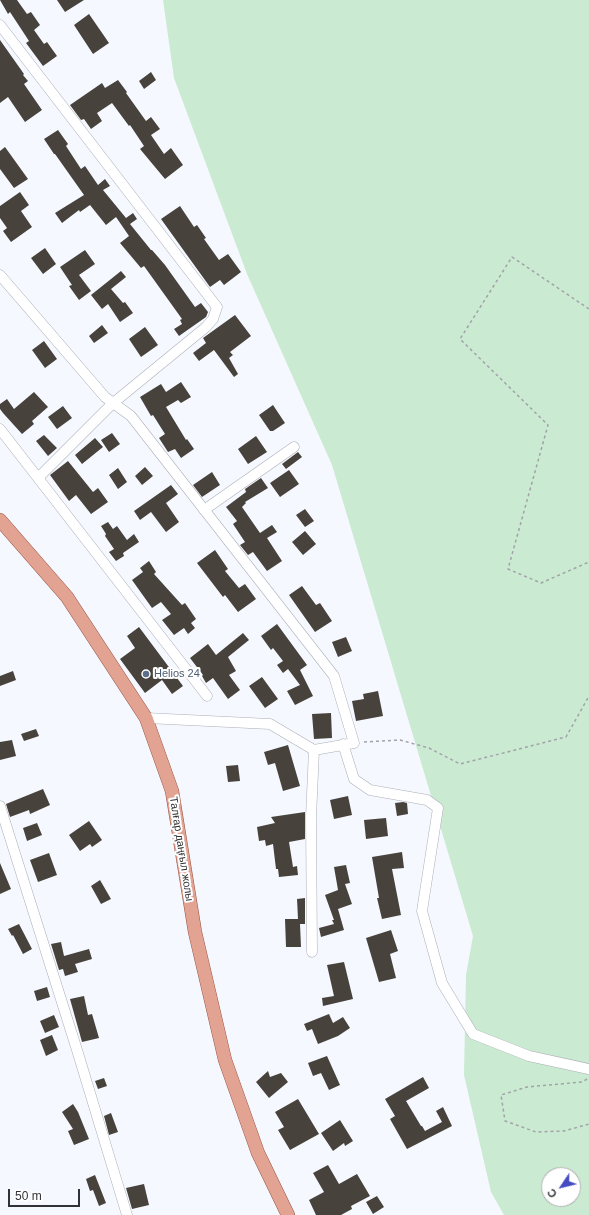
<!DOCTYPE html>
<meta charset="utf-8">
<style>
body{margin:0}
#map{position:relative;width:589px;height:1215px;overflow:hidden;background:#f6f8ff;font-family:Helvetica,sans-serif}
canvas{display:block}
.north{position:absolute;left:541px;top:1167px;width:40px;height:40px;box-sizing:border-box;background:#fff;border:1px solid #adadae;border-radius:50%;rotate:235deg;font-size:11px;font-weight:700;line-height:16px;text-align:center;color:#313235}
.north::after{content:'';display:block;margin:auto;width:14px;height:18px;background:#454bc1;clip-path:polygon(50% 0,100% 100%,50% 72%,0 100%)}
.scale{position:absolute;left:8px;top:1189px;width:72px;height:18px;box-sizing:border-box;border:2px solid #313235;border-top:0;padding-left:5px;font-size:12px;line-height:14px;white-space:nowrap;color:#313235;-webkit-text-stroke:3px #fff;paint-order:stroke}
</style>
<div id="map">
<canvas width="589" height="1215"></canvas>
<div class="north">С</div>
<div class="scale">50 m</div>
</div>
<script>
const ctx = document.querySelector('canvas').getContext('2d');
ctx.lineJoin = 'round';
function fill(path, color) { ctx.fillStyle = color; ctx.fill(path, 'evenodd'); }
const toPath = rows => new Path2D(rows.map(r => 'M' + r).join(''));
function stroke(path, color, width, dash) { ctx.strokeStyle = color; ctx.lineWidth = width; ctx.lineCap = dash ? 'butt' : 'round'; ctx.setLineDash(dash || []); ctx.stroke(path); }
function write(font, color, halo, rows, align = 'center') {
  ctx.font = font + ' Helvetica,sans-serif'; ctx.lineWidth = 4; ctx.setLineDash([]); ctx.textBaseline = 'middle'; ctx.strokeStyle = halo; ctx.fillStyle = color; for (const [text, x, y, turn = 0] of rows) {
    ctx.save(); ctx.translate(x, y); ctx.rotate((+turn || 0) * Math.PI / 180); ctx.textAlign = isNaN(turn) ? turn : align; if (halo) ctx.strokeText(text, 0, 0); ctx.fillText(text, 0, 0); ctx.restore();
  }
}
fill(toPath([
 [163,0,589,0,589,1215,504,1215,491,1192,464,1075,466,975,473,936,332,465,247,274,174,78],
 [549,1175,573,1175,573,1199,549,1199]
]), '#caead2');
fill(toPath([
 [0,0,17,0,27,14,31,12,40,25,34,30,44,44,47,42,57,56,43,66,26,43,29,41,10,12,8,14],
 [57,0,84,0,65,12],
 [89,14,109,43,93,54,74,25],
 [0,40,24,74,23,75,28,81,24,84,42,110,25,122,8,97,0,103],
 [151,72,156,80,144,89,139,81],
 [118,80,127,92,126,93,146,121,151,117,160,129,151,135,164,154,171,148,183,165,165,179,140,149,144,146,130,125,129,126,112,103,97,113,102,121,91,129,84,119,81,120,70,105,102,83,105,88],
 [58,130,68,144,66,146,81,169,85,166,98,185,105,179,110,186,103,190,126,218,133,213,137,219,130,224,151,250,152,250,165,265,195,307,201,303,208,312,206,317,179,336,174,329,182,324,180,320,182,319,144,266,141,268,120,243,129,236,116,217,106,225,90,205,80,212,79,210,62,223,55,213,84,195,55,154,54,154,44,139],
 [5,147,28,179,14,188,0,169,0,151],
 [20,192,29,205,21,211,32,227,11,242,3,231,7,228,0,218,0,206],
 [180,206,194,227,197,225,206,238,204,239,219,260,228,254,241,272,224,285,220,280,210,287,161,219],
 [45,248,56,264,43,274,31,258],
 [85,250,95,264,79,275,91,291,79,300,69,286,72,285,60,267],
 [121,271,126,277,111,289,123,303,125,302,133,313,120,322,108,304,102,309,91,295],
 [235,315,251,336,230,352,233,355,229,358,238,374,234,377,214,350,199,361,193,353,206,343,203,338],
 [102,325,108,333,94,343,89,336],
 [145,327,158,345,141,357,129,339],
 [44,341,57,359,45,368,32,350],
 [181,382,191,397,181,403,178,400,166,407,186,440,187,439,194,449,181,458,175,449,168,452,159,438,165,434,153,415,151,416,140,397,161,384,166,392],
 [34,392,48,407,32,421,34,424,22,434,3,413,0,409,0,404,7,399,14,409],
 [273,405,285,423,273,431,270,431,259,415],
 [63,406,72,418,57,429,48,417],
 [112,433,120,444,109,452,101,440],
 [44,435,57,448,48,456,36,441],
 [256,436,267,452,248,464,238,449],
 [95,438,103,447,82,464,75,455],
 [298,452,302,457,286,469,282,464],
 [68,461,93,492,98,488,108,502,91,514,76,495,69,501,50,475],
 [145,467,153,476,142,485,135,476],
 [118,468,127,482,118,489,109,475],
 [289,470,299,484,280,497,270,483],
 [212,472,220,485,202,497,193,485],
 [261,478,268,488,245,502,246,503,242,507,260,533,272,525,277,532,267,538,282,561,267,571,253,552,248,555,240,545,245,542,233,524,237,521,226,507,246,492,245,489],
 [171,485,178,494,166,503,179,522,166,532,151,512,140,520,134,511],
 [305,509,314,521,305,527,296,515],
 [108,522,113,529,117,526,127,540,134,534,139,542,123,553,124,556,116,561,109,552,114,549,105,536,106,534,101,526],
 [305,531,316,544,303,555,292,542],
 [215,550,228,569,225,571,239,588,245,584,256,599,238,612,225,595,223,597,197,563],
 [149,561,156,572,154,574,182,605,185,603,196,619,191,623,195,628,188,634,184,628,174,635,162,620,171,614,161,602,152,608,132,580,143,572,140,568],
 [302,586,316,605,320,603,332,621,315,632,289,595],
 [277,624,307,665,300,670,313,696,295,705,287,691,300,685,288,669,283,673,277,665,283,661,273,648,271,650,261,636],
 [139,627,183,686,172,694,162,680,145,693,120,659,135,648,127,636],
 [243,633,249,640,228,657,236,671,229,675,240,690,228,699,213,678,206,683,202,676,203,675,190,658,208,644,216,655],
 [346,637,352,651,338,657,332,642],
 [13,671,16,680,0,686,0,676],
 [262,677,278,699,265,708,249,686],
 [378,691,383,716,356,721,352,701,364,699,363,694],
 [331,713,332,738,314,739,312,714],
 [36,729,39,736,24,741,21,734],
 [12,740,16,756,0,760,0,742],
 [288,745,300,786,283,791,275,763,268,765,264,752],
 [238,765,240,781,228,782,226,766],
 [43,789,50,805,30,814,29,810,10,817,6,804],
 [348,796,352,815,334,819,330,800],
 [403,802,407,803,408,814,397,816,395,803],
 [305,812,305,839,289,842,293,867,297,866,298,875,279,877,278,869,276,869,273,844,266,846,265,840,259,841,257,827,275,823,271,817],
 [386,818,388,836,366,839,364,820],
 [89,821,102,840,92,847,90,844,80,851,69,835],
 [37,823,42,835,27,841,23,828],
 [402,852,404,868,392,869,401,915,382,919,377,898,379,898,372,857],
 [49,853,57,875,38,882,30,860],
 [0,863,11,889,0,894],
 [346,865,350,883,345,884,352,904,338,909,344,930,321,937,319,928,334,924,332,920,334,920,325,895,338,890,334,867],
 [100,880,111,899,101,904,91,886],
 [305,898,305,924,300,924,301,947,286,947,285,919,298,919,297,899],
 [19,924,32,949,23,954,13,935,12,936,8,929],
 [391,930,398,951,390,954,396,978,379,982,366,938],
 [61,942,64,956,89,949,92,959,75,964,78,972,65,976,63,969,59,970,51,944],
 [344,962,353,999,323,1006,322,998,334,996,327,965],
 [47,987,50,997,37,1001,34,991],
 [84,996,88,1015,92,1014,99,1038,82,1042,70,999],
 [329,1014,333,1023,343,1017,350,1028,338,1036,318,1044,312,1029,307,1031,304,1024],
 [54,1015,59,1027,45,1033,40,1021],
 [52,1035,58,1050,46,1056,40,1040],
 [327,1056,340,1085,329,1090,321,1073,313,1076,308,1063],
 [268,1071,270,1077,281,1073,288,1082,269,1098,256,1082],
 [423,1077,429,1088,406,1101,421,1126,422,1126,425,1131,442,1122,436,1111,443,1107,452,1126,407,1149,390,1119,395,1116,385,1099],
 [104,1078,107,1086,98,1089,95,1081],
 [298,1099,319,1134,290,1150,278,1130,284,1127,275,1112],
 [73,1104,78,1112,89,1139,74,1145,68,1131,73,1129,62,1112],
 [111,1113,118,1132,109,1135,104,1116],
 [340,1120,353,1141,345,1146,344,1143,333,1151,321,1133],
 [328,1165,339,1184,357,1174,370,1196,351,1206,352,1209,341,1215,316,1215,309,1200,324,1192,313,1173],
 [95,1175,106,1203,99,1206,93,1190,90,1191,86,1179],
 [144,1184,149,1205,132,1209,126,1188],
 [377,1196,384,1207,373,1214,366,1202]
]), '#47433c');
const minor = toPath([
 [0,25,217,307,213,319,206,327,112,404,38,478,0,429],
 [0,275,105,397,131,416,334,676,354,743,314,750],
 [38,478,207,696],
 [204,510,294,447],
 [146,718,270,724,314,750,311,817,312,952],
 [343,744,354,779,370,790,427,800,438,808,422,911,442,983,473,1034,529,1056,589,1069],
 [0,806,77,1050,127,1215]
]);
const major = toPath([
 [0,520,67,597,146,718,172,791,195,932,225,1060,258,1153,288,1215]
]);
stroke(minor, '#acaeb7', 11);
stroke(major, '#985443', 14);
stroke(toPath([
 [589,309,512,257,460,339,548,425,508,569,541,583,589,562],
 [364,742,400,740,429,748,460,764,566,737,589,696],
 [587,1079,582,1082,527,1087,501,1095,505,1121,536,1132,564,1131,589,1124]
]), '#a1a3a8', 1.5, [3, 3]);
stroke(minor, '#fff', 10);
stroke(major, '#e2a393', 13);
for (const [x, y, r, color] of [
 [146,674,4,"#5c6f8a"]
]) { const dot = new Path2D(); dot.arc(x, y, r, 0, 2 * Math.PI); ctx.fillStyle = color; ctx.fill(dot); stroke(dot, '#fff', 1.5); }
write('11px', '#4e5e75', '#fff', [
 ["Helios 24",154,674]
], 'left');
write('11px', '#313235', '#fff', [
 ["Талғар даңғыл жолы",181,849,81]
]);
</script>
